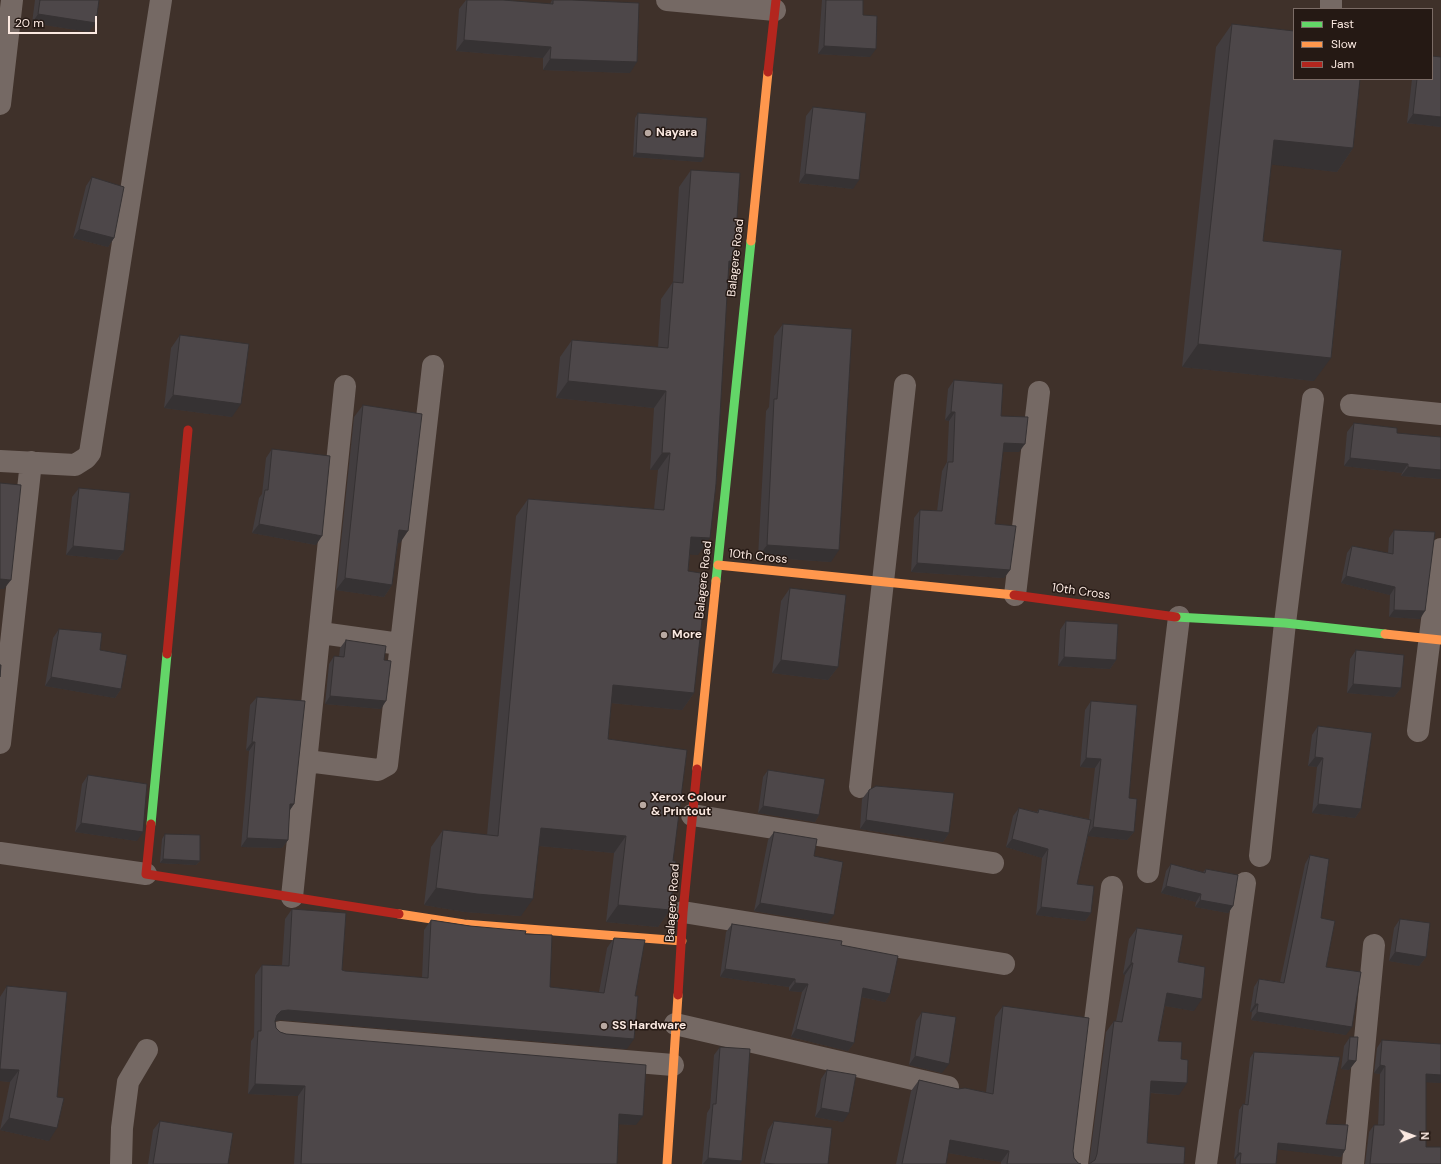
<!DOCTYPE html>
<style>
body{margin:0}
#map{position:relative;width:1441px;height:1164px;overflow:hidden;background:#3f312a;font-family:"DM Sans",sans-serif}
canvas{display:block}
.legend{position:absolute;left:1293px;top:8px;width:140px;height:72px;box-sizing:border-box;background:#251914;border:1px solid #7b6c66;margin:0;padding:5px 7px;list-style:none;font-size:12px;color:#fbe9e1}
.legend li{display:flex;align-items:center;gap:8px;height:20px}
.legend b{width:20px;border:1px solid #7b6c66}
.north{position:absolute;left:1393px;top:1116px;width:40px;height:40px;-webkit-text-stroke:3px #251914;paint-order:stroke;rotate:89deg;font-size:11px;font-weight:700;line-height:16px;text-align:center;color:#fbe9e1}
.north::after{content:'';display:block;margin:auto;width:14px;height:18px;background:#fbe9e1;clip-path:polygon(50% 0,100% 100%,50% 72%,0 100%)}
.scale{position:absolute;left:8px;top:16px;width:89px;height:18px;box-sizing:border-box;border:2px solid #fbe9e1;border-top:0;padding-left:5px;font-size:12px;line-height:14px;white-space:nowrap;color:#fbe9e1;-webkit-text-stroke:3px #251914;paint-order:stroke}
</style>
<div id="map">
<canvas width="1441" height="1164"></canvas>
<ul class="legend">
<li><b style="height:5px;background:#63d668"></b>Fast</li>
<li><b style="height:5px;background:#ff974d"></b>Slow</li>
<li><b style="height:5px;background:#b3261e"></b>Jam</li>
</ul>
<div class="north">N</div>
<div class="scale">20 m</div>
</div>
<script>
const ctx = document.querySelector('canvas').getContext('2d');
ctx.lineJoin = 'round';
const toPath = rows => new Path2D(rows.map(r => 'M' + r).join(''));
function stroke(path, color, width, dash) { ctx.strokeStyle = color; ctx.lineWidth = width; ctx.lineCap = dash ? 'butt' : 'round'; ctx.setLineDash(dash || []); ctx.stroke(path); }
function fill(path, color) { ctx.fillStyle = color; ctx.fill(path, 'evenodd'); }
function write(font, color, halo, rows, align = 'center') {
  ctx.font = font + ' "DM Sans",sans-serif'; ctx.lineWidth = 3; ctx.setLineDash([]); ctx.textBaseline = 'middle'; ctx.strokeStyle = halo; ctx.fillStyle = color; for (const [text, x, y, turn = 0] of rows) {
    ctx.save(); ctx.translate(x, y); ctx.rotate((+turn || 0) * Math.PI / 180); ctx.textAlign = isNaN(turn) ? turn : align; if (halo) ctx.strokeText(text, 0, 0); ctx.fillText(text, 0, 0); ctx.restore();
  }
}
stroke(toPath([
 [667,0,775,10],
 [1331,9,1331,0],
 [0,104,12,0],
 [1351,405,1441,414],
 [0,461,75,465,86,458,90,453,161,0],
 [1015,595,1039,392],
 [321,633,400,644],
 [1418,731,1441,549],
 [0,743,31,462],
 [307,761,378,770,387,765,433,366],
 [860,787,905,385],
 [692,815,993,863],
 [0,853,146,874],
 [1260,856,1285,623,1313,399],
 [1148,872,1179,617],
 [292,897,345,386],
 [683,912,1004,964],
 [675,1024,948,1087],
 [280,1032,673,1065],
 [121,1164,122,1128,128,1082,147,1050],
 [1077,1164,1112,887],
 [1206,1164,1245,883],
 [1353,1164,1374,945]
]), '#756964', 22);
stroke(toPath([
 [716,581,751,241],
 [1176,617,1285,623,1385,634],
 [151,824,167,654]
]), '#63d668', 9);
stroke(toPath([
 [751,241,768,72],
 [718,565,1014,595],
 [1385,634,1441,640],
 [697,769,716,581],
 [399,914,464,924,682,941],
 [667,1164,678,995]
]), '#ff974d', 9);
stroke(toPath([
 [768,72,776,0],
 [1014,595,1176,617],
 [167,654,188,430],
 [151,824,146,874,399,914],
 [678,995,683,912,697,769]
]), '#b3261e', 9);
fill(toPath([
 [35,0,99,0,89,32,32,23],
 [466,0,503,0,550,4,552,0,572,0,630,73,543,70,543,58,456,51,459,9],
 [822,0,863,0,863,15,870,57,818,54],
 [1232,24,1353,148,1337,172,1271,164,1263,241,1314,381,1182,367,1216,47],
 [1412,79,1432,79,1441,127,1407,123],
 [813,107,853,189,799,183,806,116],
 [638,113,704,158,701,162,633,157,635,118],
 [691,170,734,262,728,269,698,555,690,554,688,571,694,693,682,710,611,703,608,739,673,861,670,910,658,927,606,922,614,853,539,846,521,916,465,912,424,905,431,847,443,830,487,835,516,516,528,499,654,509,658,470,650,470,654,408,556,398,560,357,572,340,658,348,661,299,673,282,679,187],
 [92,177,114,238,108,247,73,238,86,186],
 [783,324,831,562,758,557,766,411,769,407,774,336],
 [180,335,232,417,164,408,171,348],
 [954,380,1001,416,1019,452,1003,452,995,524,1010,570,1004,578,911,572,914,518,920,510,937,511,942,471,947,462,949,421,945,420,948,389],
 [363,405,400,543,398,543,392,585,384,597,336,590,354,417],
 [1354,423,1397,433,1441,437,1441,479,1401,476,1402,473,1344,466,1347,432],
 [272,449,316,545,252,533,259,498,262,494,266,458],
 [79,488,124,551,117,560,66,555,72,497],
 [1394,530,1420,619,1389,617,1390,595,1341,583,1347,553,1352,546,1388,553,1389,538],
 [790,588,838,667,828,680,772,673,781,601],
 [1066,621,1116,660,1110,669,1058,666,1060,630],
 [59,629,100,650,121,689,115,698,45,686,53,638],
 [346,640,381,709,325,704,329,664,334,656,339,657,340,648],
 [1356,650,1401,688,1394,697,1347,693,1350,659],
 [257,697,294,804,289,811,288,840,282,848,241,847,249,751,246,750,250,705],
 [1091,701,1129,798,1134,832,1127,840,1088,836,1077,884,1091,913,1085,921,1036,915,1042,858,1006,847,1013,816,1019,808,1037,812,1039,809,1089,819,1095,768,1080,767,1085,710],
 [1318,726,1361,809,1355,818,1312,813,1317,767,1308,766,1312,735],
 [768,770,819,815,815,822,758,813,763,777],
 [88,775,137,841,75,832,82,784],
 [869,790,949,833,943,842,860,829,862,799],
 [774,832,814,856,828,923,754,911,768,840],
 [165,834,200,861,196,865,160,863,162,839],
 [1310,855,1321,918,1326,967,1346,1035,1251,1020,1252,1012,1250,1012,1254,987,1259,979,1280,982,1305,864],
 [1171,864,1203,872,1206,869,1233,906,1228,913,1195,907,1196,902,1161,893,1166,871],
 [292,909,342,970,345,971,422,978,424,930,431,920,525,934,550,987,599,992,607,948,614,938,635,996,627,1049,281,1020,275,1021,276,1028,280,1032,286,1034,636,1125,618,1124,617,1164,294,1164,298,1096,248,1094,251,1041,254,1037,255,975,262,965,282,965,285,919],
 [1400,919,1426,957,1419,966,1389,961,1394,928],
 [732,924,841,945,890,994,885,1002,861,997,854,1043,848,1051,791,1037,802,992,789,991,789,987,720,977,726,932],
 [1137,928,1178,962,1194,1011,1165,1006,1158,1041,1179,1095,1150,1093,1147,1143,1089,1164,1106,1032,1114,1021,1116,1021,1125,975,1123,974,1129,939],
 [7,986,49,1141,0,1130,10,1082,0,1081,0,997],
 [1003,1006,1073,1151,1074,1158,1078,1163,1081,1164,1001,1164,1001,1162,948,1153,946,1164,896,1164,911,1091,919,1080,958,1089,986,1092,995,1017],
 [922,1012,942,1073,909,1065,916,1021],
 [1350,1037,1356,1061,1349,1070,1341,1069,1344,1046],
 [1382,1040,1441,1083,1426,1082,1426,1147,1441,1164,1365,1164,1369,1132,1374,1125,1378,1125,1380,1074,1374,1073,1377,1048],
 [720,1047,742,1161,740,1164,702,1164,707,1113,710,1108,714,1055],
 [1254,1052,1326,1124,1345,1150,1341,1157,1277,1149,1276,1164,1236,1164,1236,1159,1234,1159,1239,1110,1243,1104,1245,1104,1250,1058],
 [827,1070,843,1122,815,1117,821,1079],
 [160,1121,228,1164,148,1164,153,1130],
 [774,1121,828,1164,760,1164,768,1130]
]), '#423d3f');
fill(toPath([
 [38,14,96,23,89,32,32,23],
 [464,40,551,47,543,58,456,51],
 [824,46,876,49,870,57,818,54],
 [550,59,637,62,630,73,543,70],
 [1413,114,1441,117,1441,127,1407,123],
 [1274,140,1353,148,1337,172,1257,163],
 [636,153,704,158,701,162,633,157],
 [805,174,859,180,853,189,799,183],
 [79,229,114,238,108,247,73,238],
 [729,261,734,262,722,279],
 [1198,344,1331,358,1314,381,1182,367],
 [568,381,666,391,654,408,556,398],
 [173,395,241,404,232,417,164,408],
 [951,412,955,412,949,421,945,420],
 [1004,443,1025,444,1019,452,998,452],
 [662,453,670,453,658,470,650,470],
 [1350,458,1408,464,1402,473,1344,466],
 [1408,467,1441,470,1441,479,1401,476],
 [259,524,322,536,316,545,252,533],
 [399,530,408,531,400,543,391,542],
 [691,537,710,538,698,555,679,554],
 [767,545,839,550,831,562,758,557],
 [73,546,124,551,117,560,66,555],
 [917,563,1010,570,1004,578,911,572],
 [1346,576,1395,587,1390,595,1341,583],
 [345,578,392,585,384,597,336,590],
 [0,579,11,580,4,589,0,589],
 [1394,610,1425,611,1420,619,1389,617],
 [1064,657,1116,660,1110,669,1058,666],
 [781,660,838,667,828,680,772,673],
 [51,677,121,689,115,698,45,686],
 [1353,684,1401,688,1394,697,1347,693],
 [613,685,694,693,682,710,601,702],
 [330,696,386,701,381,709,325,704],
 [252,742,255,742,249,751,246,750],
 [1315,757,1323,758,1317,767,1308,766],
 [1086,758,1101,759,1095,768,1080,767],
 [290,804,294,804,288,813],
 [1318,804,1361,809,1355,818,1312,813],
 [763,806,819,815,815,822,758,813],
 [866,820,949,833,943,842,860,829],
 [81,823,143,832,137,841,75,832],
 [1093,827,1134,832,1127,840,1087,836],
 [541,828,626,836,614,853,529,845],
 [247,838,288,840,282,848,241,847],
 [1012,839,1048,849,1042,858,1006,847],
 [163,859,200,861,196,865,160,863],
 [1166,886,1201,894,1196,902,1161,893],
 [436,888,533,899,521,916,465,912,424,905],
 [1200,900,1233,906,1228,913,1195,907],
 [760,903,834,915,828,923,754,911],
 [618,905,670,910,658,927,606,922],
 [1041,907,1091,913,1085,921,1036,915],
 [1395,952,1426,957,1419,966,1389,961],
 [1131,963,1133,963,1125,975,1123,974],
 [725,969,795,979,789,987,720,977],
 [795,983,808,984,802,992,789,991],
 [863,988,890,994,885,1002,857,996],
 [1167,993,1202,999,1194,1011,1159,1005],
 [1255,1004,1258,1004,1252,1012,1250,1012],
 [288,1010,634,1039,627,1049,281,1020,274,1021,277,1015,281,1011],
 [1257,1012,1352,1027,1346,1035,1251,1020],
 [796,1029,854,1043,848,1051,791,1037],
 [915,1056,949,1064,942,1073,909,1065],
 [1348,1060,1356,1061,1349,1070,1341,1069],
 [1380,1065,1385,1066,1380,1074,1374,1073],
 [0,1069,19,1070,10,1082,0,1081],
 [1426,1074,1441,1075,1441,1083,1421,1082],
 [1151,1081,1187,1083,1179,1095,1143,1092],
 [255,1084,305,1086,298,1096,248,1094],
 [821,1108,849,1113,843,1122,815,1117],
 [619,1114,643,1116,636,1125,612,1124],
 [9,1118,57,1128,49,1141,0,1130],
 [950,1140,1009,1151,1001,1162,942,1152],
 [1278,1143,1345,1150,1341,1157,1274,1149],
 [1238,1153,1241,1153,1236,1159,1234,1159],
 [708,1158,742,1161,740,1164,703,1164]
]), '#363233');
const building = toPath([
 [40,0,99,0,96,23,38,14,40,0],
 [467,0,503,0,553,4,553,0,572,0,639,3,637,62,550,59,551,47,464,40,467,0],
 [826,0,863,0,863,15,877,16,876,49,824,46,826,0],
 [1232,24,1294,31,1294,79,1360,79,1353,148,1274,140,1263,241,1342,250,1331,358,1198,344,1232,24],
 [1432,56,1441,57,1441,117,1413,114,1417,79,1432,79,1432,56],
 [813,107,866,113,859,180,805,174,813,107],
 [638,113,707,118,704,158,636,153,638,113],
 [691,170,740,173,734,262,729,261,716,484,710,538,691,537,688,571,707,574,694,693,613,685,608,739,687,750,673,861,676,861,670,910,618,905,626,836,541,828,533,899,477,894,436,888,443,830,498,836,528,499,664,510,670,453,662,453,666,391,568,381,572,340,668,348,673,282,683,283,691,170],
 [92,177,124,187,114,238,79,229,92,177],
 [783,324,852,329,839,550,767,545,774,399,777,399,783,324],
 [180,335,249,344,241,404,173,395,180,335],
 [954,380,1003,384,1001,416,1028,417,1025,444,1004,443,995,524,1016,526,1010,570,917,563,920,510,942,511,948,462,953,462,955,412,951,412,954,380],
 [363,405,422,414,408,531,399,530,392,585,345,578,363,405],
 [1354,423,1397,428,1397,433,1441,437,1441,470,1408,467,1408,464,1350,458,1354,423],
 [272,449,330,456,322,536,259,524,265,490,268,490,272,449],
 [0,483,21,485,11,580,0,579,0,483],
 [79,488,130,493,124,551,73,546,79,488],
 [1394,530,1435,532,1425,611,1394,610,1395,587,1346,576,1352,546,1393,554,1394,530],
 [790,588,846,595,838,667,781,660,790,588],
 [1066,621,1118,624,1116,660,1064,657,1066,621],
 [59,629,102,633,100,650,127,655,121,689,51,677,59,629],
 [346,640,386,646,384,660,391,661,386,701,330,696,334,656,344,657,346,640],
 [1356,650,1404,655,1401,688,1353,684,1356,650],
 [0,665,1,665,0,677,0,665],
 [257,697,305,701,294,804,290,804,288,840,247,838,255,742,252,742,257,697],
 [1091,701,1137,705,1129,798,1137,799,1134,832,1093,827,1101,759,1086,758,1091,701],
 [1318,726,1372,733,1361,809,1318,804,1323,758,1315,757,1318,726],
 [768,770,825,779,819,815,763,806,768,770],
 [88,775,147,784,143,832,81,823,88,775],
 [876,786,954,793,949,833,866,820,869,790,876,786],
 [1019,808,1038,813,1039,809,1091,820,1077,884,1094,886,1091,913,1041,907,1048,849,1012,839,1019,808],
 [774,832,817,839,814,856,843,862,834,915,760,903,774,832],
 [165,834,200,835,200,861,163,859,165,834],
 [1310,855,1329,859,1321,918,1335,921,1326,967,1361,972,1352,1027,1257,1012,1258,1004,1255,1004,1259,979,1284,983,1310,855],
 [1171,864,1205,873,1206,869,1238,875,1233,906,1200,900,1201,894,1166,886,1171,864],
 [292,909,346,913,342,970,345,971,428,978,431,920,470,926,526,931,525,934,552,935,550,987,604,993,614,938,645,940,635,996,638,996,634,1039,288,1010,281,1011,277,1015,275,1021,276,1028,280,1032,286,1034,646,1065,643,1116,619,1114,617,1164,301,1164,305,1086,255,1084,258,1031,261,1031,262,965,289,966,292,909],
 [1400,919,1430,923,1426,957,1395,952,1400,919],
 [732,924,842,941,841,945,898,956,890,994,863,988,854,1043,796,1029,808,984,795,983,795,979,725,969,732,924],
 [1137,928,1183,935,1178,962,1205,967,1202,999,1167,993,1158,1041,1182,1042,1181,1059,1188,1060,1187,1083,1151,1081,1147,1143,1185,1147,1184,1164,1089,1164,1095,1160,1097,1154,1114,1021,1122,1022,1133,963,1131,963,1137,928],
 [7,986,67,992,57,1097,64,1098,57,1128,9,1118,19,1070,0,1069,7,986],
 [1003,1006,1089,1018,1073,1151,1074,1158,1078,1163,1081,1164,1007,1164,1009,1151,950,1140,946,1164,902,1164,919,1080,958,1089,965,1088,993,1094,1003,1006],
 [922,1012,956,1017,949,1064,915,1056,922,1012],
 [1350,1037,1358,1037,1356,1061,1348,1060,1350,1037],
 [1382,1040,1441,1044,1441,1075,1426,1074,1426,1147,1441,1147,1441,1164,1370,1164,1374,1125,1384,1125,1385,1066,1380,1065,1382,1040],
 [720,1047,750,1049,742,1161,708,1158,713,1104,716,1104,720,1047],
 [1254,1052,1340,1057,1326,1124,1348,1125,1345,1150,1278,1143,1276,1164,1240,1164,1241,1153,1238,1153,1243,1104,1248,1105,1254,1052],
 [827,1070,856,1075,849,1113,821,1108,827,1070],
 [160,1121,233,1133,228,1164,153,1164,160,1121],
 [774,1121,832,1128,828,1164,775,1164,764,1163,774,1121]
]);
fill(building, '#4d4749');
stroke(building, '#363233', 1);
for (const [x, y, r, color] of [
 [648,133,4,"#b9a9a1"],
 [664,635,4,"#b9a9a1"],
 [643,805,4,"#b9a9a1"],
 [604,1026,4,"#b9a9a1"]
]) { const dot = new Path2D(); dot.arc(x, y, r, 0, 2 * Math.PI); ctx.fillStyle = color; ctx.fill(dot); stroke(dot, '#251914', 1.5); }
write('bold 12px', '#fbe9e1', '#251914', [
 ["Nayara",656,133],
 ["More",672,635],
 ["Xerox Colour",651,798],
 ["& Printout",651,812],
 ["SS Hardware",612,1026]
], 'left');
write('12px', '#fbe9e1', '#251914', [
 ["Balagere Road",736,258,-84],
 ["10th Cross",758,557,6],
 ["Balagere Road",704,580,-84],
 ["10th Cross",1081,592,8],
 ["Balagere Road",673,903,-86]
]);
</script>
